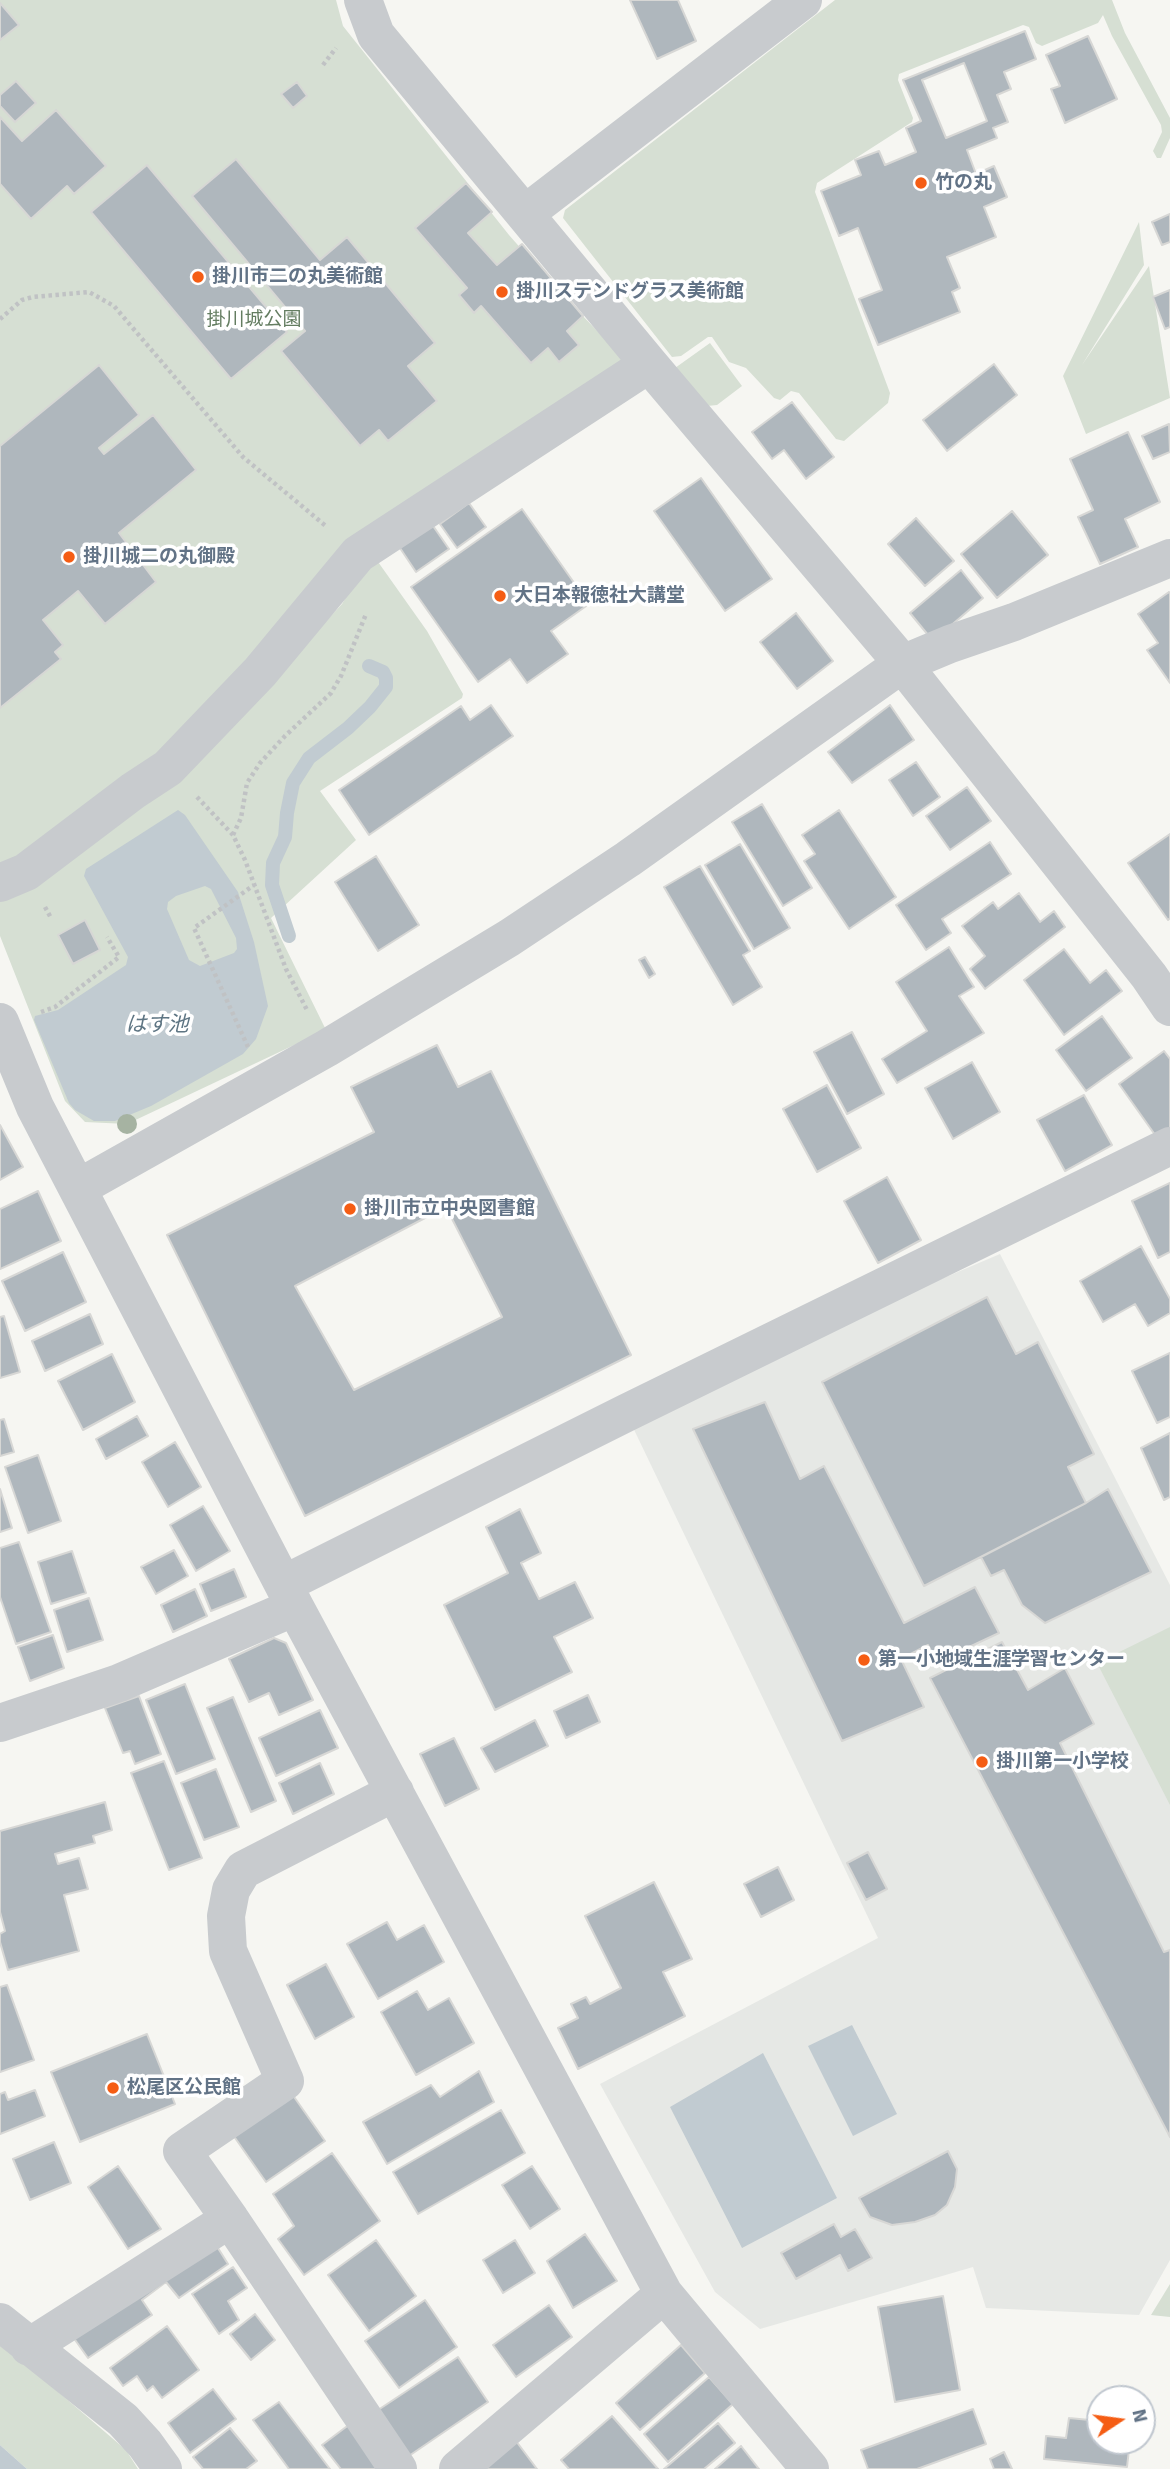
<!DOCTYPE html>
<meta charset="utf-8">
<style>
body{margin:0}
#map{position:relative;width:1170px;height:2469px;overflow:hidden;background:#f6f6f2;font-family:Signika,sans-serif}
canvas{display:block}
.north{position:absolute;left:1086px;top:2385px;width:70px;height:70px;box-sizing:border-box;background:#fff;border:2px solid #c0c7cf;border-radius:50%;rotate:77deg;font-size:19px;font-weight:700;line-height:28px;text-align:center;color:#627386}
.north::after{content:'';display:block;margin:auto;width:24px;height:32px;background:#f55d14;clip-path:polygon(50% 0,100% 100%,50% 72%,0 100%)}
</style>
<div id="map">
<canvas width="1170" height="2469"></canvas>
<div class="north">N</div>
</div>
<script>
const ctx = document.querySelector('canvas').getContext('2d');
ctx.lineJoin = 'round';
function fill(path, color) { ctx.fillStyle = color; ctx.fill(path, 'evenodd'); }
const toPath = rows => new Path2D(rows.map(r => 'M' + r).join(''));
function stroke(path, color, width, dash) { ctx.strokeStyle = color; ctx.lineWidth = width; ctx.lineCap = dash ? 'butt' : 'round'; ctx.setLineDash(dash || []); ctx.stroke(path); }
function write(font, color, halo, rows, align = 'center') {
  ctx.font = font + ' Signika,"Noto Sans JP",sans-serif'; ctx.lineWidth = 7; ctx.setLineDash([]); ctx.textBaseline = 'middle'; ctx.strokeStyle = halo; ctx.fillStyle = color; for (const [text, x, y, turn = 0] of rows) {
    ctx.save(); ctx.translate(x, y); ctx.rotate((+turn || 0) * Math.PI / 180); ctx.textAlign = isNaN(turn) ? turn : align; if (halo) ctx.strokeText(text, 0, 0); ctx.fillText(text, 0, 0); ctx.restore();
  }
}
fill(toPath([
 [1000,1254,1170,1585,1170,2260,1139,2315,986,2308,973,2267,760,2329,715,2292,600,2084,878,1938,626,1413]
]), '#e6e8e5');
fill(toPath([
 [0,0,336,0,343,26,509,235,553,285,629,364,370,547,267,684,342,604,367,561,376,559,427,631,463,694,462,698,320,791,356,840,271,918,326,1030,127,1124,85,1122,65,1101,0,936],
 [835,0,1112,0,1125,33,1170,118,1170,138,1161,158,1157,158,1153,151,1162,132,1161,125,1112,36,1103,15,1098,23,1042,46,1036,43,1029,27,1023,25,899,74,898,80,913,118,912,122,817,183,815,192,890,393,888,403,844,441,836,439,799,393,791,391,780,400,774,398,746,368,729,362,712,337,708,337,681,356,672,357,563,218,565,210],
 [1139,222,1144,265,1082,365,1149,266,1170,398,1086,434,1063,376],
 [710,343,742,386,717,405,707,406,675,368],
 [1170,1627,1170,1805,1097,1663],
 [1170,2284,1170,2317,1151,2315],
 [0,2342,126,2450,138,2469,27,2469,0,2445]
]), '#d6dfd3');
fill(toPath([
 [178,810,185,815,238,892,254,942,268,1006,256,1039,243,1054,151,1106,115,1121,94,1121,75,1110,69,1103,34,1020,35,1016,58,1010,126,965,128,957,84,876,86,869],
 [205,886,211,889,236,938,237,949,234,953,200,966,189,960,167,909,168,902,176,896],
 [852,2025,897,2114,853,2136,808,2046],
 [763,2053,837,2198,742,2248,670,2107],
 [0,2445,27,2469,0,2469]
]), '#c1cbd1');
stroke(toPath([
 [289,936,272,885,273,863,285,837,287,813,293,783,309,758,348,728,370,707,386,687,386,678,383,672,369,666]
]), '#c1cbd1', 14);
const building = toPath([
 [630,0,678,0,696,41,657,59,630,0],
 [0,3,19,25,0,40,0,3],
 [1025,31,1036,59,1004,72,1011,89,997,95,1008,122,993,128,997,138,967,150,976,174,994,166,1007,197,984,207,996,237,947,257,960,288,952,292,960,312,878,345,859,299,882,290,858,228,839,236,821,191,861,175,855,160,879,151,885,165,916,152,906,128,921,121,903,80,1025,31],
 [1088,36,1117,99,1065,123,1051,89,1060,86,1046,55,1088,36],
 [964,63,987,121,946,138,922,80,964,63],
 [16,81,36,103,15,122,0,106,0,95,16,81],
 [297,82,307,96,293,108,281,94,297,82],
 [56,110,106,166,74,194,67,186,31,219,0,184,0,117,22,141,56,110],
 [236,159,320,260,347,237,435,343,408,366,437,401,388,441,379,430,360,446,281,351,305,331,192,196,236,159],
 [147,165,287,332,231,379,91,212,147,165],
 [466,183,492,212,468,233,497,265,522,244,583,316,567,331,579,345,559,362,548,348,531,363,481,306,474,313,459,295,467,288,415,228,466,183],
 [1170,214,1170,242,1162,245,1152,222,1170,214],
 [1170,290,1170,327,1165,329,1153,297,1170,290],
 [994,364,1017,395,947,451,923,420,994,364],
 [99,365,139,415,99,448,104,454,153,415,196,470,119,533,156,582,105,624,78,591,43,620,63,645,55,652,61,659,0,708,0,446,99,365],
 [792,402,834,457,806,479,784,450,772,459,752,432,792,402],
 [1169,424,1170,452,1153,459,1142,436,1169,424],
 [1128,432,1160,502,1125,519,1138,547,1100,564,1078,517,1093,510,1070,459,1128,432],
 [701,478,772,579,725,611,654,511,701,478],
 [469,503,486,527,457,548,440,524,469,503],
 [522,509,589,604,551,631,568,654,527,683,510,659,478,682,411,587,522,509],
 [1012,511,1048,555,997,598,961,554,1012,511],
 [916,518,954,561,925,586,888,544,916,518],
 [431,523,449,549,416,572,398,545,431,523],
 [961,570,983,598,933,641,910,613,961,570],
 [1169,592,1170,594,1170,683,1147,650,1158,643,1138,614,1169,592],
 [796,613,833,661,797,689,760,642,796,613],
 [491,705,513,736,369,835,339,790,461,706,470,720,491,705],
 [890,705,914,740,852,783,828,752,890,705],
 [916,762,940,797,913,816,889,780,916,762],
 [967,787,991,821,950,850,926,816,967,787],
 [762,804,812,888,783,906,732,822,762,804],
 [839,810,896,897,849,929,804,861,815,854,802,835,839,810],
 [1170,834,1170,918,1168,920,1128,863,1170,834],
 [990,842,1011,874,942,919,951,933,926,950,896,905,990,842],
 [740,844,790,928,754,949,705,865,740,844],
 [376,856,419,925,378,951,335,882,376,856],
 [700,866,750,951,743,955,762,987,733,1005,664,887,700,866],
 [1019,893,1040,922,1054,911,1065,927,985,989,970,969,985,956,962,926,993,902,998,909,1019,893],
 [85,920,100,950,73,964,58,935,85,920],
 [949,947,974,987,959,996,984,1033,897,1083,882,1059,927,1031,896,982,949,947],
 [1064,949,1090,983,1106,970,1122,991,1064,1035,1024,980,1064,949],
 [645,957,655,974,649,978,639,960,645,957],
 [1102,1016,1132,1058,1086,1091,1056,1050,1102,1016],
 [852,1032,884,1094,847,1114,814,1052,852,1032],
 [437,1045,458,1087,491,1071,631,1355,305,1516,167,1235,374,1132,351,1087,437,1045],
 [1164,1051,1170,1059,1170,1131,1158,1139,1119,1084,1164,1051],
 [972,1062,1000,1112,953,1139,925,1088,972,1062],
 [827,1085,861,1148,817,1172,783,1109,827,1085],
 [1084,1095,1112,1145,1065,1171,1037,1120,1084,1095],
 [0,1125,23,1167,0,1180,0,1125],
 [887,1177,921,1240,878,1263,844,1201,887,1177],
 [1170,1183,1170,1252,1158,1258,1132,1201,1170,1183],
 [38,1191,61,1241,0,1269,0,1209,38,1191],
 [446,1207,502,1317,354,1390,295,1286,446,1207],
 [1141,1246,1170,1299,1170,1313,1148,1326,1135,1304,1103,1322,1080,1281,1141,1246],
 [63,1252,86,1302,25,1331,2,1281,63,1252],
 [987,1297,1016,1354,1038,1342,1094,1454,1068,1467,1086,1503,924,1586,822,1382,987,1297],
 [90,1314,103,1344,45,1371,32,1341,90,1314],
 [4,1316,20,1372,0,1378,0,1317,4,1316],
 [1170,1353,1170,1417,1157,1423,1132,1371,1170,1353],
 [112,1354,135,1402,83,1430,58,1381,112,1354],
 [765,1402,800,1479,824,1466,904,1623,975,1587,999,1633,935,1663,928,1645,901,1659,924,1707,842,1741,693,1429,765,1402],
 [137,1416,148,1436,106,1459,96,1439,137,1416],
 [4,1419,14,1452,0,1456,0,1420,4,1419],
 [1170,1433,1170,1497,1164,1500,1141,1448,1170,1433],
 [175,1442,201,1487,168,1507,142,1462,175,1442],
 [38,1455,61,1521,28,1533,5,1467,38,1455],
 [0,1489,12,1528,0,1532,0,1489],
 [1108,1489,1151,1572,1045,1623,1022,1605,1004,1570,991,1576,981,1557,1086,1503,1108,1489],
 [203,1506,230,1551,196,1571,170,1525,203,1506],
 [520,1509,541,1553,521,1563,539,1599,575,1582,593,1618,554,1637,572,1672,495,1710,444,1605,508,1573,486,1527,520,1509],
 [19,1542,51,1632,16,1644,0,1597,0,1548,19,1542],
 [174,1550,188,1576,156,1594,141,1567,174,1550],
 [72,1551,86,1593,51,1604,38,1562,72,1551],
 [234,1569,246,1597,211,1611,200,1584,234,1569],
 [195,1589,207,1616,173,1632,161,1605,195,1589],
 [89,1598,103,1640,67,1652,54,1610,89,1598],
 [53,1635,64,1668,30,1681,18,1647,53,1635],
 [274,1638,286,1643,313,1700,279,1715,269,1693,249,1702,229,1659,274,1638],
 [1002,1642,1028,1690,1065,1668,1094,1724,1060,1743,1164,1952,1170,1950,1170,2137,930,1678,1002,1642],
 [185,1684,215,1759,176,1774,146,1700,185,1684],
 [588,1695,600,1722,566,1738,554,1711,588,1695],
 [139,1696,161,1754,135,1764,130,1751,123,1753,105,1708,139,1696],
 [233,1697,276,1801,251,1812,207,1708,233,1697],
 [320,1710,338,1748,276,1776,259,1738,320,1710],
 [535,1720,548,1746,495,1772,481,1748,535,1720],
 [454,1738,479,1789,445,1806,420,1754,454,1738],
 [164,1761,202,1858,169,1870,131,1773,164,1761],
 [320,1763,334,1794,293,1814,279,1783,320,1763],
 [216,1769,239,1827,204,1840,181,1783,216,1769],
 [105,1802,112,1830,93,1836,95,1843,55,1854,58,1864,79,1858,88,1889,64,1895,79,1951,8,1970,0,1942,0,1934,5,1931,0,1912,0,1831,105,1802],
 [868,1852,887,1889,866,1900,847,1863,868,1852],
 [778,1867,794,1900,761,1917,744,1884,778,1867],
 [654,1882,692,1959,663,1972,685,2016,578,2069,558,2028,578,2018,571,2004,586,1997,590,2004,621,1988,585,1916,654,1882],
 [387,1922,397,1940,424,1925,444,1962,378,1999,347,1944,387,1922],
 [326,1964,354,2017,315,2039,287,1985,326,1964],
 [7,1985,34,2060,0,2072,0,1987,7,1985],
 [417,1991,428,2010,449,1998,474,2043,416,2075,381,2012,417,1991],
 [147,2034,175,2104,80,2142,51,2072,147,2034],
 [479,2071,494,2102,387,2164,363,2122,431,2085,440,2097,479,2071],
 [35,2090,45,2116,0,2134,0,2094,5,2092,8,2100,35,2090],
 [292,2094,325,2141,266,2182,233,2135,292,2094],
 [501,2110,525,2153,418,2214,393,2172,501,2110],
 [54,2142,71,2183,30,2200,13,2159,54,2142],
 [948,2151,957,2169,955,2187,947,2205,935,2215,915,2222,892,2225,870,2217,859,2198,948,2151],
 [332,2153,380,2221,304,2275,278,2239,294,2226,273,2194,332,2153],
 [118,2166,161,2229,128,2249,88,2187,118,2166],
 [532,2166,560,2209,530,2229,502,2185,532,2166],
 [834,2224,841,2237,855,2229,872,2258,848,2271,840,2255,796,2279,781,2253,834,2224],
 [585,2234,617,2281,573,2308,547,2261,585,2234],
 [211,2237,228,2264,179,2298,166,2282,142,2300,152,2315,88,2358,68,2330,211,2237],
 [376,2240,416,2296,369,2331,328,2275,376,2240],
 [515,2240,535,2273,503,2293,483,2260,515,2240],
 [233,2267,247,2288,228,2301,239,2320,219,2334,192,2294,233,2267],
 [943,2296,960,2390,895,2402,878,2307,943,2296],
 [425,2300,457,2347,399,2388,365,2341,425,2300],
 [549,2305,572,2337,516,2377,493,2345,549,2305],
 [255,2314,275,2340,251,2360,230,2334,255,2314],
 [167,2326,199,2370,162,2398,153,2386,147,2391,137,2376,123,2386,110,2368,167,2326],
 [681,2345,705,2373,640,2430,616,2403,681,2345],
 [458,2357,488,2402,403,2460,372,2414,458,2357],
 [709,2377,733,2404,668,2462,644,2434,709,2377],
 [213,2389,236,2419,190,2453,168,2423,213,2389],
 [279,2402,330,2469,289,2469,253,2420,279,2402],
 [973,2409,986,2444,917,2469,868,2469,861,2450,973,2409],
 [612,2416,658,2469,569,2469,561,2460,612,2416],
 [1069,2418,1100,2421,1100,2441,1130,2441,1127,2467,1044,2459,1046,2436,1066,2438,1069,2418],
 [354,2421,389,2469,341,2469,322,2445,354,2421],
 [718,2423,735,2443,704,2469,664,2469,718,2423],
 [230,2428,257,2461,246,2469,203,2469,193,2457,230,2428],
 [516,2441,537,2469,479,2469,516,2441],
 [741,2446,759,2469,715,2469,741,2446],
 [1004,2452,1012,2469,994,2469,990,2459,1004,2452]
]);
fill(building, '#afb7bd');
stroke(building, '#d7d7d5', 2);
stroke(toPath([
 [323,65,336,48],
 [0,319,22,300,33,297,89,292,114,306,243,457,327,527],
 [197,797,233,835,245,860,286,969,307,1010],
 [233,835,241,818,247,783,260,763,285,736,331,693,341,676,366,614],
 [45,907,51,918],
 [41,1012,55,1007,119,957,107,937],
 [248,1047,194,928,254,885]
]), '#c0c2c4', 4.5, [3.5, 3.5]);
stroke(toPath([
 [363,0,376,35,649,364,892,651,1149,976,1170,1007],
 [526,213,803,0],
 [0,883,26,872,133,791,168,768,260,672,358,554,649,364],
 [0,1022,35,1107,295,1607,664,2294,810,2469],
 [78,1188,327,1048,509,938,628,859,902,664,950,644,1014,622,1170,558],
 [284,1584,626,1413,1170,1146],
 [0,1723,119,1683,295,1607],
 [230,2219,398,2469],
 [0,2322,123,2420,145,2444,163,2469],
 [29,2347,230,2219,182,2151,285,2081,228,1951,226,1916,231,1890,243,1870,395,1792],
 [458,2469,664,2294]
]), '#c8cbce', 38);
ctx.fillStyle = '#a6b3a2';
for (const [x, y] of [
 [127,1124]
]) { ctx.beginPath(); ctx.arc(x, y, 10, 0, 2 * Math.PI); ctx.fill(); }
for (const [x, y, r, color] of [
 [921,183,7,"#f55d14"],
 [198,277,7,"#f55d14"],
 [502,292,7,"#f55d14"],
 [69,557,7,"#f55d14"],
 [500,596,7,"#f55d14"],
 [350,1209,7,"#f55d14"],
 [864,1660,7,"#f55d14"],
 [982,1762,7,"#f55d14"],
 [113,2088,7,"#f55d14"]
]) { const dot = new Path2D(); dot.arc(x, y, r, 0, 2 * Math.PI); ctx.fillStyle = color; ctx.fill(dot); stroke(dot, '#fff', 2.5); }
write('bold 19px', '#627386', '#fff', [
 ["竹の丸",935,183],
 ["掛川市二の丸美術館",212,277],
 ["掛川ステンドグラス美術館",516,292],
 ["掛川城二の丸御殿",83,557],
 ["大日本報徳社大講堂",514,596],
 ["掛川市立中央図書館",364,1209],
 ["第一小地域生涯学習センター",878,1660],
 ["掛川第一小学校",996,1762],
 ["松尾区公民館",127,2088]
], 'left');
write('19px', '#647d61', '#fff', [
 ["掛川城公園",254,320]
]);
write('italic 21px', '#5e7583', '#fff', [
 ["はす池",157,1025]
]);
</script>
